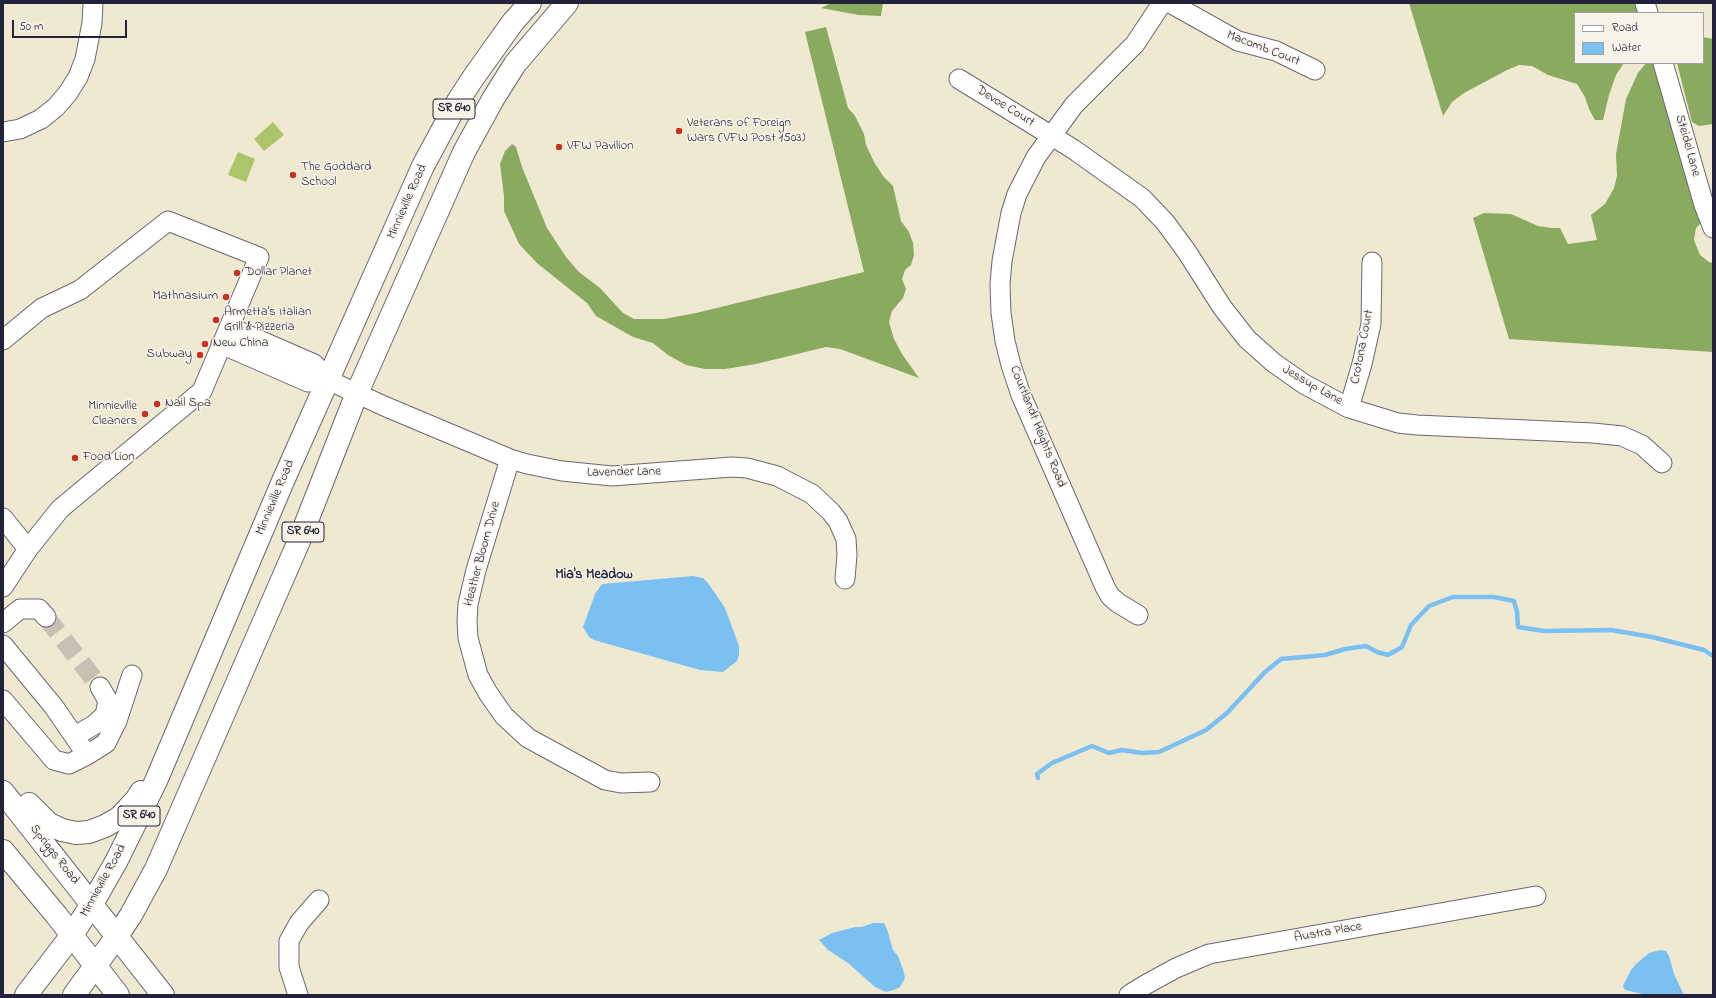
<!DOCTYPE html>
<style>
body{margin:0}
#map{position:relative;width:1716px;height:998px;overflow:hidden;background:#f0e9d2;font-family:"Indie Flower",sans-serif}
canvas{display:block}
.frame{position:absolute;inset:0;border:4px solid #22223b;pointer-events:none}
.legend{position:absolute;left:1574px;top:12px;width:130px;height:52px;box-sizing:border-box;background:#f7f3e8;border:1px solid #a29fa3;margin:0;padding:5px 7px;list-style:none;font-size:12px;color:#22223b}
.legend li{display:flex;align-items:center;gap:8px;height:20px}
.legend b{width:20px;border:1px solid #a29fa3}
.scale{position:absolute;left:12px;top:20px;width:115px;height:18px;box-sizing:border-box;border:2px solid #22223b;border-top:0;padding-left:5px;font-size:12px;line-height:14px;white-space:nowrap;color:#22223b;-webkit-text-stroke:3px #f7f3e8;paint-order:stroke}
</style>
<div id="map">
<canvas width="1716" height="998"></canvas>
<div class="frame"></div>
<ul class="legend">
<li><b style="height:5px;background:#fff"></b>Road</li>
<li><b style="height:11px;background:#7ac0f1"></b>Water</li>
</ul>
<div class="scale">50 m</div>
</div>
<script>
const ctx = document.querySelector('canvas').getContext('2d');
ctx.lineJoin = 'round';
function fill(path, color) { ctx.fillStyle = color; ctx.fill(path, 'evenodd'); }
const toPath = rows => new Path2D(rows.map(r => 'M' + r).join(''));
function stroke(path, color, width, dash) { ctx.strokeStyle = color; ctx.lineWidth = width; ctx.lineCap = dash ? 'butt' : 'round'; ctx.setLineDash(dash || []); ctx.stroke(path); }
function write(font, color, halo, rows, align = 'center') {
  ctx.font = font + ' "Indie Flower",sans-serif'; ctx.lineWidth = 3; ctx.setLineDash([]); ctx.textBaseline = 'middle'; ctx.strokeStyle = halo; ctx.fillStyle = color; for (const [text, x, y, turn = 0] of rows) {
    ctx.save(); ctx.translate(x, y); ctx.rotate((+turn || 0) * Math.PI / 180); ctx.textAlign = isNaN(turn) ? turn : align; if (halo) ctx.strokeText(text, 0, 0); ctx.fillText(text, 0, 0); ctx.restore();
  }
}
fill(toPath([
 [273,122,284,135,264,151,254,139],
 [238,152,255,159,246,182,228,175]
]), '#acc56b');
fill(toPath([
 [831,3,883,3,881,16,859,15,821,8],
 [1409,3,1637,3,1640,13,1575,13,1575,63,1624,63,1616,75,1609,95,1603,120,1595,120,1589,109,1585,97,1577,84,1548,75,1532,66,1519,65,1507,70,1464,93,1452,102,1443,116],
 [826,27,848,108,855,116,864,134,866,145,874,162,883,176,893,186,901,221,909,232,913,243,914,255,911,265,905,270,902,279,906,289,903,298,892,311,889,322,894,339,902,354,919,378,840,349,826,347,756,364,725,369,705,369,686,365,668,355,653,343,633,337,596,316,587,303,538,264,519,244,504,211,504,196,500,164,505,151,512,144,516,147,522,167,547,228,566,257,579,272,600,288,623,313,634,319,664,319,696,313,864,272,805,32],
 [1703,37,1713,39,1713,124,1699,126,1692,122,1677,63,1703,63],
 [1646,63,1655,63,1702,222,1696,228,1694,240,1700,255,1709,262,1713,263,1713,352,1509,339,1473,218,1484,213,1511,214,1538,226,1551,228,1560,228,1568,244,1597,240,1591,215,1605,204,1614,188,1617,176,1616,154,1626,99,1638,73]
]), '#89aa5f');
fill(toPath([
 [693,576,703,578,708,583,725,608,739,646,739,655,737,661,723,672,700,670,594,640,589,637,583,627,595,594,602,584],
 [873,923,884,923,887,929,893,950,898,956,903,969,905,978,900,987,894,990,886,992,875,987,848,963,828,950,819,940,832,933,855,927,862,927],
 [1660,950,1666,951,1669,956,1674,974,1684,995,1647,995,1625,990,1623,986,1631,970,1636,964,1649,953]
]), '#7ac0f1');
stroke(toPath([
 [1038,778,1037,774,1052,763,1092,746,1109,753,1122,750,1142,753,1159,752,1206,730,1227,713,1265,672,1281,659,1325,655,1345,649,1366,646,1377,652,1388,655,1402,647,1411,625,1429,606,1453,597,1494,597,1514,601,1517,612,1518,627,1544,631,1611,630,1652,637,1704,650,1713,656]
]), '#7ac0f1', 4.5);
stroke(toPath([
 [46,617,100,687]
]), '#c7c1b4', 19, [19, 10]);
const minor = toPath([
 [1170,3,1238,41,1276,51,1315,70],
 [1645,3,1648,13],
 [1663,63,1704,205,1713,228],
 [959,79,1073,149,1142,198,1165,222,1187,252,1222,307,1247,339,1274,363,1304,384,1349,408,1398,423,1417,425,1593,433,1622,436,1642,445,1662,463],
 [3,132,20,129,41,119,56,107,68,93,78,77,85,59,92,23,93,3],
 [229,327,314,364,328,380,384,406,510,459,527,464,562,471,612,476,732,467,747,468,777,476,812,494,831,512,838,521,846,539,847,555,845,579],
 [3,340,42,308,80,290,168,221,259,257,202,391,60,509,28,549,3,587],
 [221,344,308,382,328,380],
 [1349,408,1362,364,1371,324,1372,262],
 [510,459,476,570,468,604,467,621,468,638,478,675,488,693,504,716,528,738,605,780,621,783,650,782],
 [3,518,28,549],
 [1138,615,1118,603,1110,596,1105,587,1021,395,1011,365,1005,341,1001,313,1000,284,1002,261,1011,213,1017,194,1036,157,1074,105,1135,44,1162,3],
 [3,623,20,609,39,609,46,617],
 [3,645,54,707,87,755,106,743,117,721,132,675],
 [3,700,54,760,69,764,87,755],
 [75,736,94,725,105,715,108,701,100,687],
 [298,995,289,967,289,941,299,923,319,900],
 [1129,995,1145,985,1176,968,1209,954,1536,896]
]);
const major = toPath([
 [3,792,163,995],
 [29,804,49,824,62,830,76,833,89,832,105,826,119,818,136,800,141,792],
 [3,851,57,916,118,995],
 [26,995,72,935,92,904,117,860,156,781,283,481,423,166,458,101,473,78,513,22,530,3],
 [74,995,117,936,131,915,156,869,299,541,357,393,464,152,493,99,515,64,567,3]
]);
stroke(minor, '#6a6870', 21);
stroke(major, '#6a6870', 24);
stroke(minor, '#fff', 19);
stroke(major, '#fff', 22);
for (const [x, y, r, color] of [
 [679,131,4,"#c8321e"],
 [559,147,4,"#c8321e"],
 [293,175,4,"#c8321e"],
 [237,273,4,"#c8321e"],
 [226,297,4,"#c8321e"],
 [216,320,4,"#c8321e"],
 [205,344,4,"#c8321e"],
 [200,355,4,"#c8321e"],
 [157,404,4,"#c8321e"],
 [145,414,4,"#c8321e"],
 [75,458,4,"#c8321e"]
]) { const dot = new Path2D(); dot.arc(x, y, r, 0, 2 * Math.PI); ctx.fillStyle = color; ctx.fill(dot); stroke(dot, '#f7f3e8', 1.5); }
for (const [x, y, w] of [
 [454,109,42],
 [303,532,42],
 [139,816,42]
]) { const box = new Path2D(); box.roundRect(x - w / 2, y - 10, w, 20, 3); ctx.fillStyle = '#f7f3e8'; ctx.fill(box); stroke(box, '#22223b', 1); }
write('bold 12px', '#22223b', null, [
 ["SR 640",454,109],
 ["SR 640",303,532],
 ["SR 640",139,816]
]);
write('13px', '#22223b', '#f7f3e8', [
 ["Macomb Court",1263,49,21],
 ["Devoe Court",1005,107,32],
 ["Steidel Lane",1687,146,74],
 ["Minnieville Road",408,202,-66],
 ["Crotona Court",1363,347,-79],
 ["Jessup Lane",1312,386,30],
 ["Courtlandt Heights Road",1037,427,68],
 ["Lavender Lane",624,473,-1],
 ["Minnieville Road",276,498,-67],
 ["Heather Bloom Drive",483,554,-75],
 ["Spriggs Road",54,855,52],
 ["Minnieville Road",104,881,-61],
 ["Austra Place",1328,933,-10]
]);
write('13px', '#22223b', '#f7f3e8', [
 ["Veterans of Foreign",687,124],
 ["Wars (VFW Post 1503)",687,139],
 ["VFW Pavilion",567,147],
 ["The Goddard",301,168],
 ["School",301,183],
 ["Dollar Planet",245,273],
 ["Mathnasium",218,297,"right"],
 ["Armetta's Italian",224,313],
 ["Grill & Pizzeria",224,328],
 ["New China",213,344],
 ["Subway",192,355,"right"],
 ["Nail Spa",165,404],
 ["Minnieville",137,407,"right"],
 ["Cleaners",137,422,"right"],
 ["Food Lion",83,458]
], 'left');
write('bold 14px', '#22223b', '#f7f3e8', [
 ["Mia's Meadow",594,576]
]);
</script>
